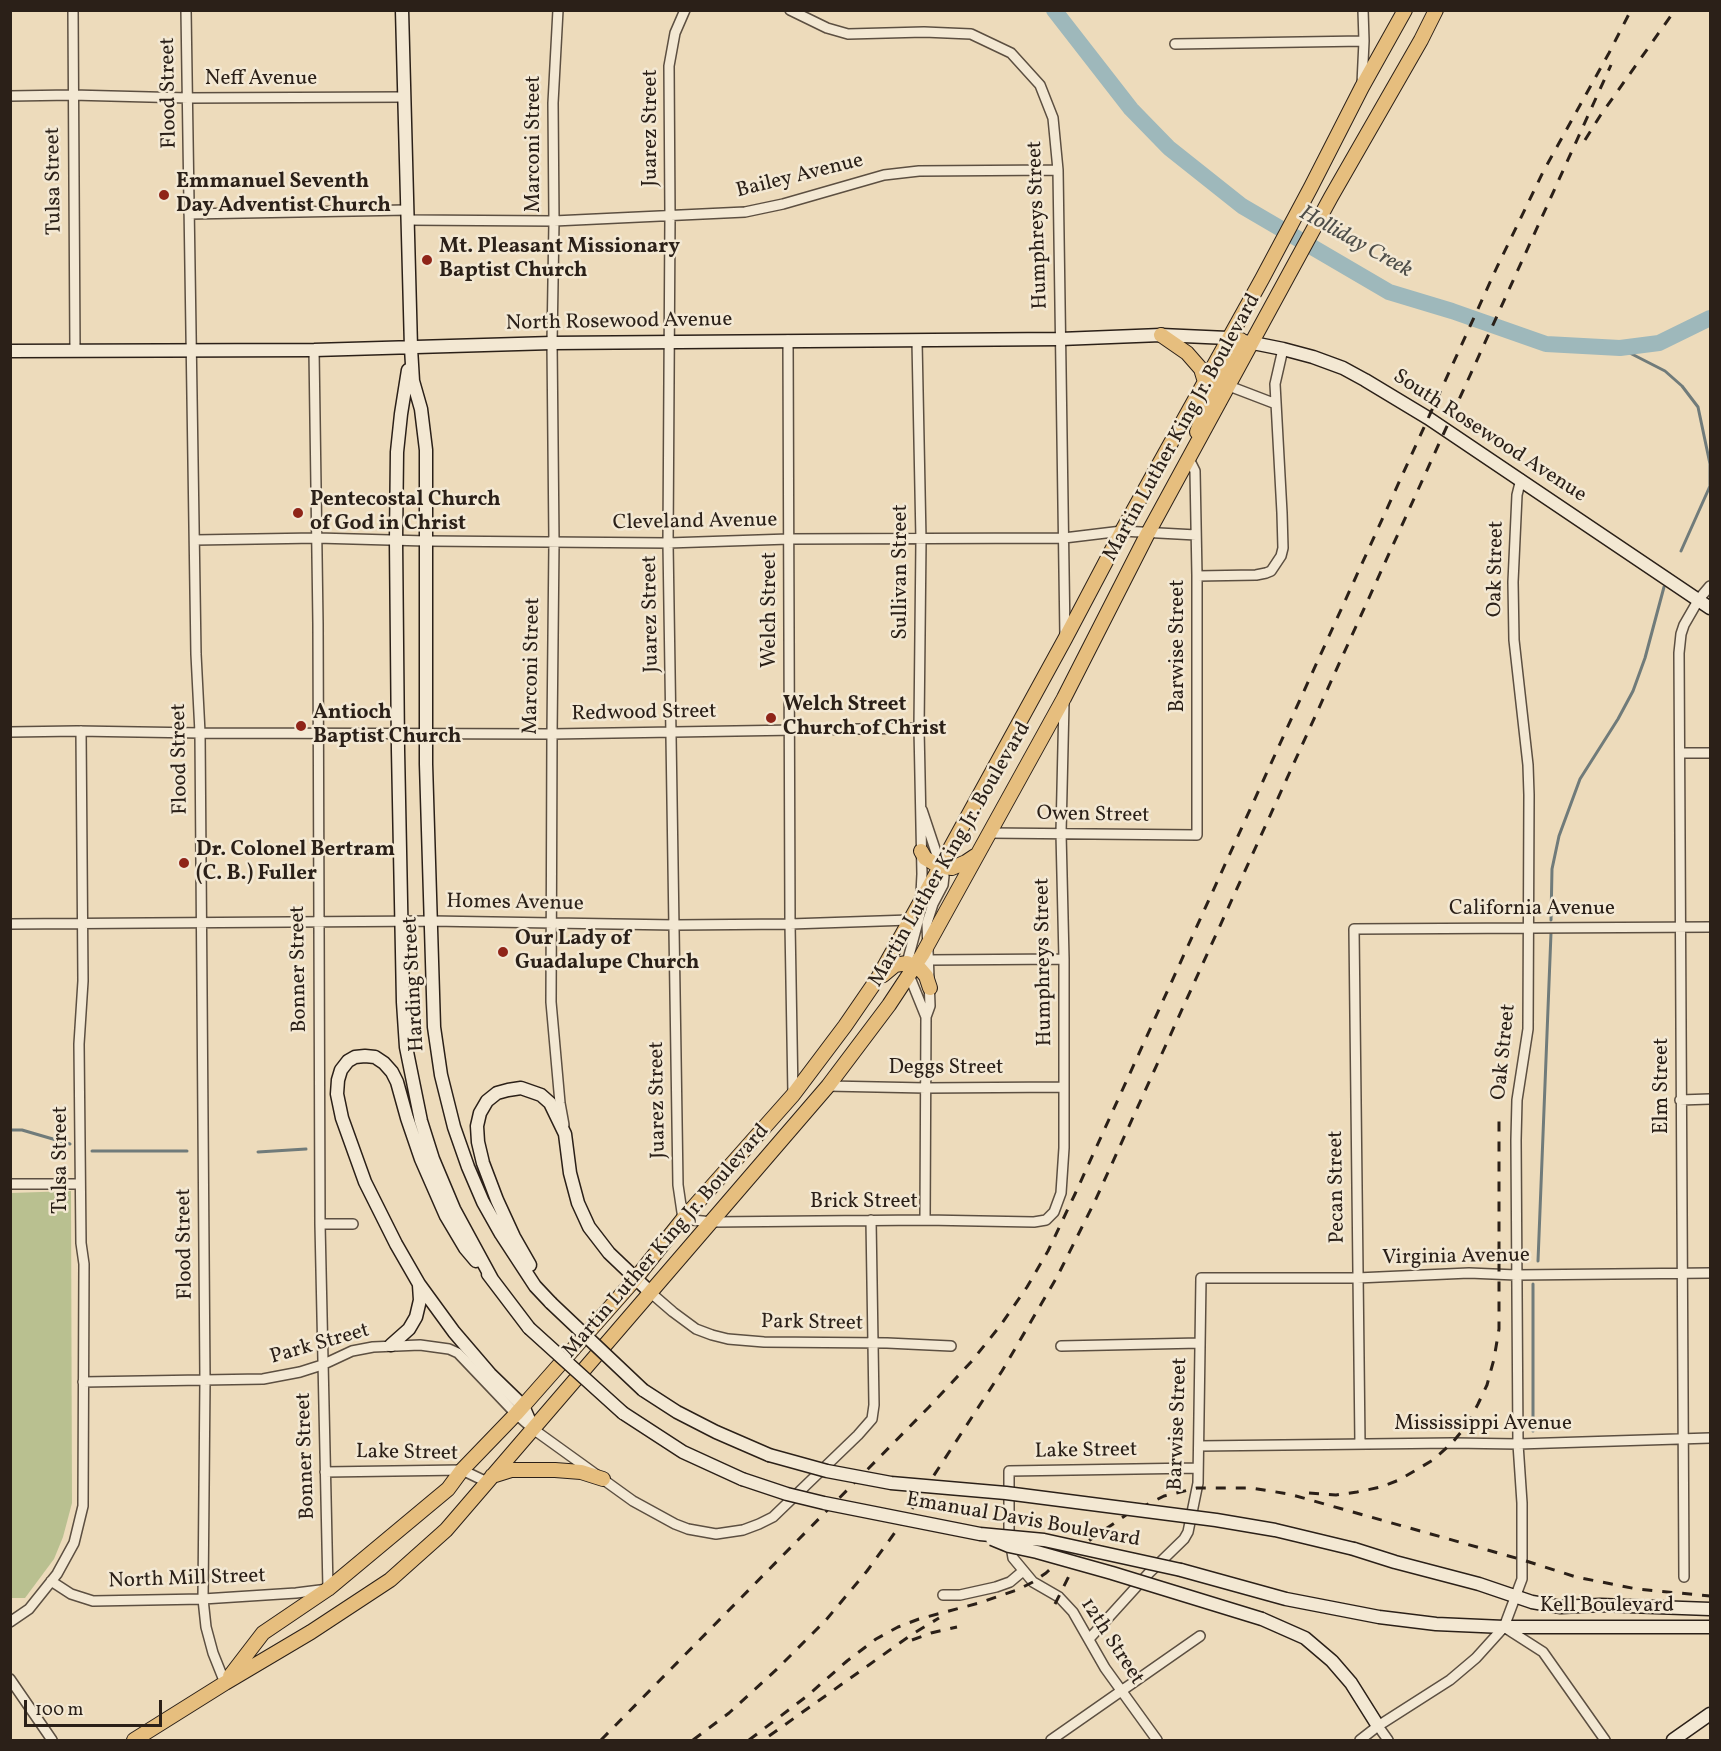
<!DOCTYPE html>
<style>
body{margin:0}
#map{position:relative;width:1721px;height:1751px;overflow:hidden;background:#eddbbb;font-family:Vollkorn,serif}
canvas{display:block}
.frame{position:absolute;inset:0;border:12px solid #2b2018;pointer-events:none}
.scale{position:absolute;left:24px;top:1700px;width:138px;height:27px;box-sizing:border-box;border:3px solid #2b2018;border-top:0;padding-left:8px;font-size:18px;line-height:21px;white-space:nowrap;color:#2b2018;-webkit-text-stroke:4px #f3e8d3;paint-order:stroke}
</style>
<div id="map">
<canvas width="1721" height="1751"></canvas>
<div class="frame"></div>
<div class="scale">100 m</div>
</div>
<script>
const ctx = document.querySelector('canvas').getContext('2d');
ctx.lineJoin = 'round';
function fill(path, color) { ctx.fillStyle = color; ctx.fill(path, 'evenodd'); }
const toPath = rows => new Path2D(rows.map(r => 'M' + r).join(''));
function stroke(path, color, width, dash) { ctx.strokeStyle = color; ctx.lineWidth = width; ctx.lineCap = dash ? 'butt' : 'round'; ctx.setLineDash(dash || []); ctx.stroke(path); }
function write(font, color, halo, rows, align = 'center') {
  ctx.font = font + ' Vollkorn,serif'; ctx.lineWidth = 5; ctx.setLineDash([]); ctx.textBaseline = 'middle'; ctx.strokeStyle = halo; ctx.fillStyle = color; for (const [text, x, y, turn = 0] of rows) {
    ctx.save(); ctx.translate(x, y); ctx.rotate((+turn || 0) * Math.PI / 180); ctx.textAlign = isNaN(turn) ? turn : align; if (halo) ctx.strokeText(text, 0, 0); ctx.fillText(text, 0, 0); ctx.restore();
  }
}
fill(toPath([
 [71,1191,72,1503,63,1537,54,1559,25,1598,11,1598,11,1193]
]), '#b9c090');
stroke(toPath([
 [1620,348,1665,371,1682,386,1698,407,1710,464,1710,486,1681,551],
 [1551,920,1552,869,1559,836,1580,779,1618,719,1633,691,1645,658,1664,587],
 [10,1130,22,1130,70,1144],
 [92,1151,187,1151],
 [258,1152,306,1149],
 [1538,1261,1551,933],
 [1533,1431,1533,1284]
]), '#707b7a', 3);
stroke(toPath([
 [1054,10,1131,109,1169,148,1242,206,1389,292,1452,311,1546,344,1620,348,1659,343,1710,318]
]), '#9eb8bb', 16);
const street = toPath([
 [73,10,75,351],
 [186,10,196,654,200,733,205,1380,203,1599,206,1627,213,1653,225,1683],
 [558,10,553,103,554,221,552,343,554,542,552,734,551,1002,560,1103,564,1125],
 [685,10,675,33,669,66,670,216,668,543,678,1185,683,1219,712,1222,925,1220,1034,1222,1046,1220,1054,1212,1061,1193,1064,1148,1064,959,1061,833,1064,702],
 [790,10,827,28,848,34,924,32,971,34,1011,53,1040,85,1053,118,1058,170,1065,637],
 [1175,44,1364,41],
 [1362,84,1364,41,1363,10],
 [10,96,72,95,188,98,404,97],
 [189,214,407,210],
 [407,220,554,221,745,212,783,204,884,175,919,171,1058,170],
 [788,340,790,924,793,1095],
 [917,341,921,540,919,728,922,874,920,914,907,963,909,975,926,1017],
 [1229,386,1276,404],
 [195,540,317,538,426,541,668,543,789,539,1064,538,1122,531,1196,535],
 [1197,576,1256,575,1266,573,1271,571,1281,556,1283,548,1282,513,1275,384,1283,349],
 [10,732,77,731,200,733,552,734,919,728],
 [1680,753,1710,753],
 [922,810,944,876,943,885,933,904,927,923,930,1006,926,1017,925,1220],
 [989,833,1197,835,1197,576,1195,471,1189,459],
 [10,924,431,921,675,925,790,924,910,920],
 [929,960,1064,959],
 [828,1086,926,1088,1064,1087],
 [1680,1100,1710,1099],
 [10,1184,80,1184],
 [320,1224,353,1224],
 [651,1293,673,1312,696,1329,712,1335,728,1339,764,1342,887,1343,951,1346],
 [1061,1346,1200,1343],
 [83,1382,263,1379,300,1372,322,1365,352,1351,373,1347,420,1345,449,1349,458,1353,516,1414,533,1429,633,1501,675,1524,688,1529,716,1534,743,1530,759,1524,773,1517,858,1435,872,1419,874,1405,871,1220],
 [1360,1444,1354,929,1710,927],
 [1199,1446,1452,1443,1518,1444,1710,1438],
 [325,1472,462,1470,487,1482],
 [1684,1577,1679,653,1681,634,1684,625,1699,599,1710,586],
 [51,1581,71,1594,93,1601,203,1599,296,1593,328,1589,320,1224,318,624,314,350],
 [943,1595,960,1595,996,1587,1010,1582,1023,1571],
 [10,1622,29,1609,57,1574,74,1543,83,1506,84,1264,81,1243,79,1044,83,981,81,731],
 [1504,1627,1543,1652,1605,1740],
 [1089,1639,1148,1574,1184,1539,1188,1532,1198,1483,1201,1278,1357,1278,1469,1273,1516,1275,1710,1273],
 [10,1679,52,1740],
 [1378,1726,1388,1740],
 [1051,1740,1200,1636],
 [1157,1740,1105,1668,1073,1612,1059,1597,1033,1582,1013,1558,1009,1534,1009,1471,1198,1468],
 [1360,1740,1378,1726,1450,1680,1476,1658,1504,1627,1522,1579,1522,1503,1518,1444,1516,1140,1517,1100,1528,1029,1529,795,1528,765,1514,640,1513,582,1517,495,1521,479]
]);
const secondary = toPath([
 [402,10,411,348,413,381,421,409,426,450,426,764,434,1027,441,1075,454,1127,468,1167,483,1202,501,1234,535,1286,551,1303],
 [10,351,314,350,552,343,1060,339,1161,335,1228,338,1283,349,1313,357,1343,368,1365,380,1428,418,1710,608],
 [408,370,401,414,397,452,396,540,398,750,403,1002,406,1047,421,1121,433,1159,454,1209,492,1279],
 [476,1261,465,1248,446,1216,421,1159,407,1118,397,1082,392,1072,384,1063,375,1057,365,1056,355,1057,348,1061,341,1070,338,1080,337,1094,342,1118,365,1182,396,1244,419,1284,454,1332,490,1374,523,1406,533,1429],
 [530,1265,514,1237,497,1200,483,1163,478,1142,477,1126,480,1113,487,1101,497,1093,508,1090,521,1088,541,1095,550,1103,565,1134,570,1173,578,1203,589,1227,609,1253,651,1293],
 [488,1274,529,1328],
 [391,1345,409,1329,416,1317,420,1300,419,1285],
 [643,1390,677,1412,716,1432,769,1455],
 [623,1413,683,1452,742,1479],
 [1354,1549,1395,1562,1479,1584,1532,1602,1561,1607,1600,1605,1710,1609],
 [1181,1570,1286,1599,1379,1617,1436,1624,1504,1627,1710,1627],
 [1262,1619,1305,1638,1332,1661,1351,1683,1378,1726],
 [1673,1740,1710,1714]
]);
const primary = toPath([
 [1161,335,1187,353,1201,369,1205,382],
 [1197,432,1206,407,1241,340],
 [921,851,925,858,940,867,952,868,966,862,975,856],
 [883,975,895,965,907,963,920,969,926,976,930,988],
 [492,1476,511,1470,555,1470,581,1472,603,1479],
 [230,1676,263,1633,328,1589,448,1489,462,1470,516,1414,636,1278,683,1219,793,1095,845,1026,878,978,940,867,1065,639,1122,531,1262,279,1311,187,1362,87,1405,10],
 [134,1740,225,1683,311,1632,390,1580,446,1530,828,1086,889,1005,922,955,1064,698,1148,533,1331,197,1421,40,1436,10]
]);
stroke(street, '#5c4f41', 12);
stroke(secondary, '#2b2018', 15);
stroke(primary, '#2b2018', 16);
stroke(street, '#f3e8d3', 9);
stroke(secondary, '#f3e8d3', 12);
stroke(primary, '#e6be7e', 14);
stroke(toPath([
 [1585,140,1600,116,1675,10],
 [1309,1493,1336,1495,1357,1492,1381,1487,1399,1480,1433,1460,1452,1443,1467,1425,1478,1404,1487,1385,1494,1359,1499,1329,1499,1115],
 [1055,1604,1074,1566,1091,1545],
 [912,1640,931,1633,957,1627],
 [769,1736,911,1635,939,1618],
 [601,1740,929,1407,971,1362,1000,1326,1027,1287,1048,1251,1075,1194,1497,267,1543,172,1609,53,1631,10],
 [693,1740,729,1713,777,1669,826,1620,867,1571,912,1509,1002,1371,1057,1277,1095,1201,1611,65],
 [749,1740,807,1696,847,1661,876,1639,898,1627,919,1619,979,1603,1017,1590,1033,1582,1046,1573,1058,1562,1126,1515,1164,1496,1197,1488,1251,1488,1289,1494,1523,1560,1576,1577,1637,1589,1710,1596]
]), '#2b2018', 3, [10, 10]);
const secondaryBridge = toPath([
 [551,1303,643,1390],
 [529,1328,623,1413],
 [769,1455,827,1471,891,1483,1006,1493,1216,1520,1275,1530,1354,1549],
 [742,1479,787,1494,824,1503,980,1534,1044,1540,1181,1570],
 [992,1539,1009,1546,1037,1552,1112,1573,1262,1619]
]);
stroke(secondaryBridge, '#2b2018', 15, []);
stroke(secondaryBridge, '#f3e8d3', 12);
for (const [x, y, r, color] of [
 [164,195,6,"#8f2418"],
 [427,260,6,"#8f2418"],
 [298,513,6,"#8f2418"],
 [771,718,6,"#8f2418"],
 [301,726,6,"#8f2418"],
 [184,863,6,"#8f2418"],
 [503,952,6,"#8f2418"]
]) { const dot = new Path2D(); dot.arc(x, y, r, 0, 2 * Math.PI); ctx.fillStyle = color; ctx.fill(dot); stroke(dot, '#f3e8d3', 2); }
write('21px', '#2b2018', '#f3e8d3', [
 ["Neff Avenue",261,80],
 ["Flood Street",170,93,-91],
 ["Juarez Street",652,128,-90],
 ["Marconi Street",535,144,-90],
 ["Bailey Avenue",800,177,-14],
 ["Tulsa Street",55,181,-91],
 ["Humphreys Street",1039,225,-92],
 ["North Rosewood Avenue",619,323,-1],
 ["Martin Luther King Jr. Boulevard",1183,428,-61],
 ["South Rosewood Avenue",1489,437,33],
 ["Cleveland Avenue",695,523,-1],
 ["Oak Street",1497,569,-89],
 ["Sullivan Street",902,572,-90],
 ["Welch Street",771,610,-90],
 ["Juarez Street",652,614,-91],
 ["Barwise Street",1179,646,-90],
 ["Marconi Street",533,666,-89],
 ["Redwood Street",644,714,-1],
 ["Flood Street",181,759,-91],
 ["Owen Street",1093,816,1],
 ["Martin Luther King Jr. Boulevard",951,855,-60],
 ["Homes Avenue",515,904,1],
 ["California Avenue",1532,910],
 ["Humphreys Street",1045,962,-91],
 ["Bonner Street",300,969,-91],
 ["Harding Street",415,984,-93],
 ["Oak Street",1505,1052,-84],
 ["Deggs Street",946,1069],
 ["Elm Street",1663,1086,-90],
 ["Juarez Street",659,1100,-91],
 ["Tulsa Street",62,1160,-90],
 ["Pecan Street",1338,1187,-91],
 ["Brick Street",864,1203],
 ["Martin Luther King Jr. Boulevard",667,1242,-49],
 ["Flood Street",186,1244,-91],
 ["Virginia Avenue",1456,1258,-1],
 ["Park Street",812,1324,1],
 ["Park Street",320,1345,-16],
 ["Barwise Street",1179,1424,-88],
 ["Mississippi Avenue",1483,1425],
 ["Lake Street",1086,1452,-1],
 ["Lake Street",407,1454,1],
 ["Bonner Street",307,1456,-92],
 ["Emanual Davis Boulevard",1023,1521,10],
 ["North Mill Street",187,1580,-2],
 ["Kell Boulevard",1607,1607],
 ["12th Street",1111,1642,57]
]);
write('bold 21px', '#2b2018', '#f3e8d3', [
 ["Emmanuel Seventh",176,183],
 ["Day Adventist Church",176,207],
 ["Mt. Pleasant Missionary",439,248],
 ["Baptist Church",439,272],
 ["Pentecostal Church",310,501],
 ["of God in Christ",310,525],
 ["Welch Street",783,706],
 ["Church of Christ",783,730],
 ["Antioch",313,714],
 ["Baptist Church",313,738],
 ["Dr. Colonel Bertram",196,851],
 ["(C. B.) Fuller",196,875],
 ["Our Lady of",515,940],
 ["Guadalupe Church",515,964]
], 'left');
write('italic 22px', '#4e4e49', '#f3e8d3', [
 ["Holliday Creek",1355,243,29]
]);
</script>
